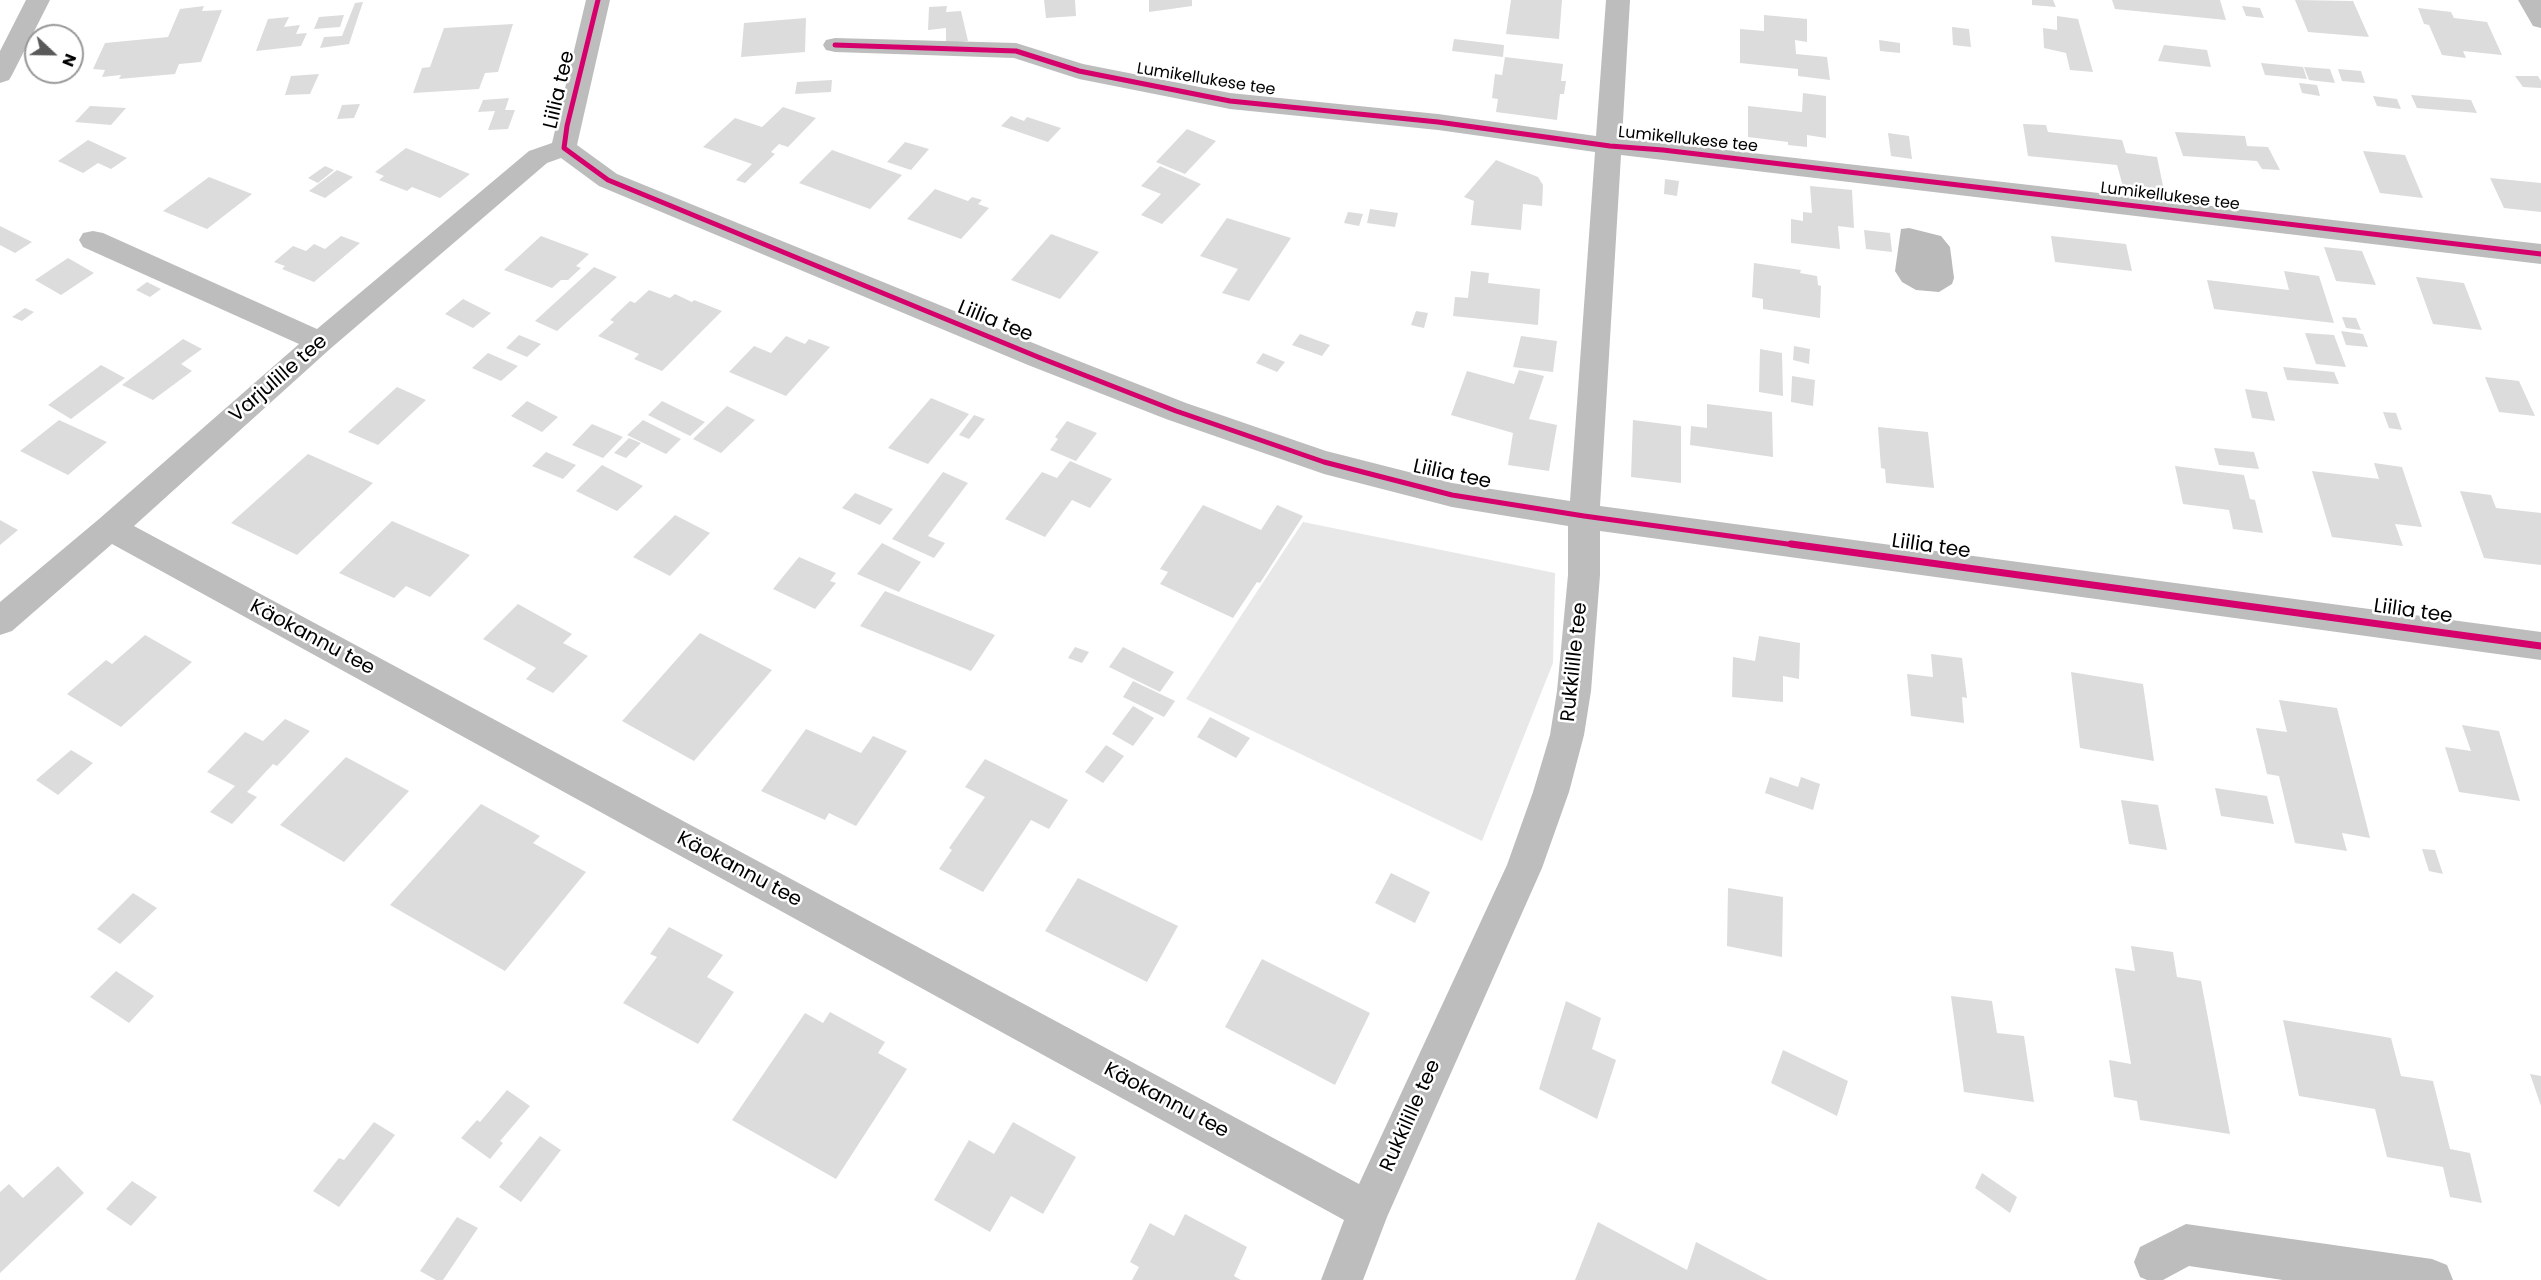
<!DOCTYPE html>
<meta charset="utf-8">
<style>
body{margin:0}
#map{position:relative;width:2541px;height:1280px;overflow:hidden;background:#fff;font-family:Poppins,sans-serif}
canvas{display:block}
.north{position:absolute;left:24px;top:24px;width:60px;height:60px;box-sizing:border-box;background:#fff;border:2px solid #999;border-radius:50%;rotate:112deg;font-size:16px;font-weight:700;line-height:24px;text-align:center;color:#000}
.north::after{content:'';display:block;margin:auto;width:21px;height:27px;background:#595959;clip-path:polygon(50% 0,100% 100%,50% 72%,0 100%)}
</style>
<div id="map">
<canvas width="2541" height="1280"></canvas>
<div class="north">N</div>
</div>
<script>
const ctx = document.querySelector('canvas').getContext('2d');
ctx.lineJoin = 'round';
function fill(path, color) { ctx.fillStyle = color; ctx.fill(path, 'evenodd'); }
const toPath = rows => new Path2D(rows.map(r => 'M' + r).join(''));
function stroke(path, color, width, dash) { ctx.strokeStyle = color; ctx.lineWidth = width; ctx.lineCap = dash ? 'butt' : 'round'; ctx.setLineDash(dash || []); ctx.stroke(path); }
function write(font, color, halo, rows, align = 'center') {
  ctx.font = font + ' Poppins,sans-serif'; ctx.lineWidth = 5; ctx.setLineDash([]); ctx.textBaseline = 'middle'; ctx.strokeStyle = halo; ctx.fillStyle = color; for (const [text, x, y, turn = 0] of rows) {
    ctx.save(); ctx.translate(x, y); ctx.rotate((+turn || 0) * Math.PI / 180); ctx.textAlign = isNaN(turn) ? turn : align; if (halo) ctx.strokeText(text, 0, 0); ctx.fillText(text, 0, 0); ctx.restore();
  }
}
fill(toPath([
 [1303,522,1555,573,1553,663,1482,841,1186,699]
]), '#e8e8e8');
fill(toPath([
 [1909,228,1941,236,1950,247,1954,278,1952,284,1939,292,1916,290,1902,282,1895,271,1901,229]
]), '#bababa');
fill(toPath([
 [1044,0,1075,0,1076,16,1046,18],
 [1149,0,1192,0,1192,6,1149,12],
 [1511,0,1562,0,1559,39,1506,34],
 [2032,0,2053,0,2056,7,2032,5],
 [2112,0,2220,0,2226,20,2115,9],
 [2295,0,2353,1,2369,37,2308,32],
 [363,2,349,44,320,48,324,37,342,36,355,3],
 [204,6,202,11,222,10,201,62,179,64,175,74,119,79,121,75,102,77,105,70,93,69,105,43,168,37,180,9],
 [947,6,946,12,961,11,968,41,946,43,946,28,928,30,929,7],
 [2242,6,2260,8,2264,18,2246,16],
 [2418,8,2451,12,2454,18,2487,22,2502,55,2463,51,2466,58,2442,55,2429,25,2424,24],
 [344,15,340,27,314,29,319,17],
 [1764,15,1807,19,1807,42,1795,40,1796,54,1827,57,1830,80,1798,76,1798,69,1740,63,1740,29,1764,31],
 [2057,16,2078,19,2093,72,2070,70,2066,53,2044,48,2043,28,2057,30],
 [289,17,284,27,300,25,296,34,307,33,301,46,256,51,268,19],
 [806,18,805,52,741,57,744,23],
 [513,24,498,72,485,73,479,89,413,93,422,68,430,67,444,28],
 [1952,27,1969,29,1971,47,1953,45],
 [1454,39,1504,45,1503,57,1452,51],
 [1879,40,1900,43,1900,53,1880,51],
 [2164,45,2207,50,2211,67,2158,61],
 [1505,57,1563,64,1561,81,1566,81,1564,94,1560,94,1557,120,1496,112,1498,99,1492,98,1495,74,1502,75],
 [2261,63,2303,67,2307,79,2265,75],
 [2304,67,2330,69,2335,83,2309,80],
 [2338,69,2361,71,2365,83,2342,81],
 [319,74,310,94,285,95,291,76],
 [2515,76,2538,76,2541,81,2541,88,2523,87],
 [832,80,831,92,795,94,797,82],
 [2299,83,2317,85,2320,96,2302,93],
 [1803,93,1826,96,1826,138,1807,135,1807,147,1788,145,1788,142,1748,137,1748,106,1802,112],
 [2411,95,2471,100,2477,113,2417,108],
 [2373,96,2397,99,2401,109,2377,106],
 [509,98,505,110,515,110,508,129,488,130,495,111,478,112,483,100],
 [360,104,354,118,337,119,342,105],
 [90,106,126,108,111,125,75,122],
 [783,107,816,118,788,147,779,144,771,152,775,154,745,183,736,180,752,164,703,147,735,118,762,127],
 [1011,116,1024,121,1027,117,1061,128,1048,142,1001,126],
 [2023,124,2046,125,2048,132,2122,140,2126,153,2157,157,2166,200,2126,197,2117,165,2028,156],
 [1187,129,1216,141,1185,174,1156,162],
 [2175,132,2245,136,2247,146,2268,147,2280,170,2262,169,2257,161,2183,156],
 [1888,133,1909,136,1912,159,1891,156],
 [88,140,127,158,111,169,98,163,83,173,58,161],
 [905,142,929,149,911,170,887,162],
 [406,148,470,174,440,198,412,187,407,191,379,180,384,176,375,172],
 [832,150,902,175,870,209,799,183],
 [2363,151,2405,155,2423,198,2380,193],
 [1496,160,1538,177,1543,185,1542,206,1523,204,1521,230,1471,225,1474,201,1464,197],
 [325,166,334,170,318,183,308,178],
 [1160,166,1201,184,1162,224,1141,215,1161,194,1141,186],
 [337,170,353,177,325,198,309,191],
 [209,177,252,194,207,229,163,211],
 [2490,178,2541,183,2541,212,2504,208],
 [1665,179,1679,181,1677,196,1664,194],
 [1810,186,1852,190,1854,228,1838,226,1840,249,1791,243,1791,219,1803,221,1803,212,1812,213],
 [935,189,968,201,972,197,982,200,978,204,989,208,961,239,907,219],
 [1370,209,1398,213,1395,227,1367,223],
 [1348,212,1363,214,1359,226,1344,223],
 [1227,218,1291,238,1249,301,1222,293,1238,269,1200,256],
 [0,226,32,242,15,253,0,245],
 [1864,230,1890,233,1892,252,1866,249],
 [1051,234,1099,252,1060,299,1011,280],
 [341,236,360,243,314,282,282,269,285,266,274,262,293,246,306,251,314,244,325,249],
 [541,236,589,254,576,266,581,268,568,280,561,280,552,288,504,270],
 [2051,236,2126,244,2132,271,2055,262],
 [2324,247,2362,251,2376,285,2336,281],
 [68,258,94,273,61,295,35,280],
 [1754,263,1801,270,1800,273,1817,276,1818,285,1821,286,1820,318,1763,309,1763,299,1752,297],
 [594,267,617,277,557,331,535,321],
 [1471,271,1489,273,1488,283,1540,289,1538,325,1453,316,1455,297,1468,298],
 [2284,271,2319,276,2334,323,2214,309,2207,280,2289,290],
 [2416,277,2464,283,2482,330,2433,324],
 [147,282,161,289,150,297,136,290],
 [649,290,670,298,675,294,692,302,694,300,722,311,662,371,634,359,639,354,598,336,614,322,610,320,630,301,635,303],
 [463,299,491,313,473,328,445,314],
 [25,308,34,312,22,321,12,317],
 [1416,311,1428,313,1424,328,1411,325],
 [2342,317,2356,318,2361,330,2346,328],
 [2341,331,2363,334,2368,347,2346,345],
 [2305,333,2334,335,2346,367,2316,364],
 [1300,334,1330,345,1322,356,1292,345],
 [519,335,541,344,527,357,506,348],
 [786,336,805,344,809,339,830,347,786,396,729,372,754,346,771,353],
 [1521,336,1557,341,1553,372,1513,367],
 [183,339,202,349,181,364,192,371,153,400,122,385],
 [1794,346,1810,349,1809,364,1793,360],
 [1760,349,1782,353,1783,396,1759,392],
 [488,353,518,366,501,381,472,368],
 [1263,353,1285,362,1277,372,1256,363],
 [101,365,125,378,71,419,48,405],
 [2283,367,2334,372,2339,384,2287,380],
 [1519,370,1544,376,1529,419,1557,425,1549,471,1508,465,1513,433,1451,415,1467,371,1514,384],
 [1792,376,1815,380,1813,406,1791,402],
 [2485,377,2519,381,2535,416,2499,412],
 [397,387,426,400,378,445,348,432],
 [2245,389,2267,392,2275,421,2252,418],
 [931,398,969,414,928,464,888,448],
 [527,401,558,417,542,432,511,416],
 [662,401,705,422,690,436,648,415],
 [1707,404,1772,412,1773,457,1690,445,1691,426,1707,428],
 [727,406,755,420,721,453,693,439],
 [2383,412,2396,413,2402,430,2389,428],
 [974,415,985,419,969,439,959,435],
 [59,420,107,442,68,475,20,451],
 [643,420,681,439,666,454,627,435],
 [1633,420,1681,426,1681,483,1631,477],
 [1067,421,1097,433,1076,461,1050,450,1058,439,1055,437],
 [592,424,623,437,603,458,572,445],
 [1878,427,1928,432,1934,488,1886,483,1885,469,1881,468],
 [629,438,641,443,626,458,614,453],
 [2214,448,2254,452,2259,469,2219,465],
 [546,452,576,465,563,479,532,466],
 [308,454,373,483,297,555,231,523],
 [1070,461,1112,479,1090,508,1072,500,1045,537,1005,519,1042,472,1057,478],
 [2374,463,2402,467,2422,527,2395,524,2403,546,2332,537,2312,471,2379,479],
 [602,465,643,486,617,511,576,491],
 [2175,466,2244,475,2250,499,2255,500,2263,533,2233,529,2229,510,2183,504],
 [943,472,968,483,928,536,945,543,934,558,892,539],
 [2460,491,2491,495,2496,508,2541,513,2541,565,2484,558],
 [855,493,893,509,880,525,842,508],
 [1203,505,1261,530,1277,505,1303,516,1260,583,1257,582,1233,618,1160,584,1168,572,1160,569],
 [675,515,710,533,670,576,633,557],
 [0,520,18,530,0,545],
 [392,521,470,555,430,597,406,586,394,598,339,573],
 [882,543,921,562,899,592,857,574],
 [799,557,836,573,830,581,836,583,815,609,773,589],
 [885,591,995,635,971,671,860,626],
 [518,604,572,634,563,643,588,656,553,693,526,679,536,668,483,639],
 [700,633,772,670,694,761,622,721],
 [145,635,192,662,121,727,67,694,106,660,112,664],
 [1759,636,1800,643,1799,679,1783,676,1783,702,1732,697,1733,657,1755,661],
 [1075,647,1089,652,1082,663,1068,658],
 [1123,647,1174,672,1160,692,1109,667],
 [1931,654,1962,658,1967,698,1962,697,1964,723,1911,716,1907,674,1933,677],
 [2071,672,2143,684,2154,761,2080,748],
 [1133,681,1175,701,1164,717,1123,697],
 [2279,700,2337,708,2370,838,2342,833,2347,851,2295,843,2279,776,2267,774,2256,728,2287,732],
 [1133,706,1154,718,1133,746,1112,734],
 [1210,717,1250,738,1236,758,1197,737],
 [285,719,310,731,277,766,273,764,247,792,257,797,232,824,210,812,235,786,207,772,245,732,263,741],
 [2462,725,2499,731,2520,801,2459,792,2445,747,2471,751],
 [806,729,861,753,873,736,907,751,856,826,829,813,825,820,761,791],
 [1106,745,1124,756,1103,783,1085,772],
 [71,750,93,763,58,795,36,780],
 [346,757,409,791,344,862,280,825],
 [985,759,1068,800,1049,829,1031,820,983,892,939,869,952,850,949,848,985,797,965,787],
 [1770,777,1798,787,1801,777,1820,784,1813,810,1765,793],
 [2215,788,2267,796,2274,824,2221,816],
 [2121,800,2158,805,2167,850,2129,844],
 [481,804,540,836,533,843,586,872,505,971,390,905],
 [2422,849,2435,850,2443,874,2429,871],
 [1391,873,1430,892,1415,923,1375,903],
 [1078,878,1178,926,1147,982,1045,931],
 [1728,888,1783,897,1782,957,1727,946],
 [133,893,157,908,120,944,97,929],
 [669,927,723,955,707,977,734,992,698,1044,623,1003,657,957,650,954],
 [2131,946,2173,952,2177,977,2201,981,2230,1134,2140,1120,2137,1101,2114,1097,2109,1060,2131,1064,2115,968,2135,971],
 [1262,959,1370,1013,1335,1085,1225,1027],
 [116,971,154,996,129,1023,90,997],
 [1951,996,1992,1001,1997,1033,2024,1036,2034,1102,1964,1092],
 [1566,1001,1601,1018,1592,1049,1616,1060,1597,1119,1539,1089],
 [830,1012,885,1042,878,1053,907,1069,836,1179,732,1120,805,1013,823,1023],
 [2283,1020,2391,1038,2401,1076,2433,1081,2450,1149,2470,1153,2482,1203,2450,1197,2443,1167,2387,1157,2375,1109,2299,1096],
 [1783,1050,1848,1081,1837,1116,1771,1083],
 [2530,1074,2541,1076,2541,1106],
 [507,1090,530,1106,500,1141,503,1143,490,1159,461,1138,477,1120,480,1122],
 [374,1122,395,1135,339,1207,313,1191,339,1158,344,1160],
 [1013,1122,1076,1157,1043,1214,1011,1196,990,1232,934,1200,969,1140,994,1154],
 [540,1136,561,1150,521,1202,499,1187],
 [58,1166,84,1193,0,1273,0,1192,9,1184,23,1198],
 [1982,1173,2017,1197,2010,1213,1975,1188],
 [132,1181,157,1197,131,1226,106,1209],
 [1185,1214,1247,1247,1234,1276,1241,1280,1132,1280,1139,1267,1130,1262,1150,1223,1174,1236],
 [457,1217,478,1228,443,1280,436,1280,420,1271],
 [1598,1222,1687,1270,1696,1242,1768,1280,1575,1280]
]), '#dcdcdc');
fill(toPath([
 [26,0,50,0,12,75,9,80,0,83,0,51,26,0],
 [586,0,610,0,577,145,617,174,1048,349,1186,403,1326,451,1452,483,1570,501,1595,152,1438,130,1230,109,1079,79,1014,58,835,52,826,50,823,45,826,40,835,38,1016,43,1083,64,1230,93,1438,114,1596,136,1606,0,1630,0,1622,138,2541,244,2541,264,1621,155,1600,506,2541,632,2541,660,1600,531,1600,575,1591,691,1584,735,1569,792,1542,868,1387,1217,1363,1280,1321,1280,1344,1220,112,544,12,631,0,635,0,602,99,519,299,344,83,247,79,240,83,233,93,231,103,233,317,329,529,151,552,143,586,0],
 [561,158,599,186,1028,365,1166,419,1324,474,1452,507,1568,526,1568,575,1557,691,1550,735,1533,792,1507,865,1359,1184,134,526,330,349,547,163,561,158],
 [2518,0,2541,0,2541,28,2533,26,2518,0],
 [2186,1224,2432,1259,2447,1265,2453,1280,2283,1280,2189,1266,2163,1280,2147,1280,2140,1277,2134,1262,2140,1247,2186,1224]
]), '#bdbdbd');
stroke(toPath([
 [598,0,567,126,564,148,608,180,1038,357,1176,411,1324,462,1452,495,1584,516,1802,546],
 [835,45,1016,51,1079,71,1230,101,1438,122,1610,146,1663,150,2541,254]
]), '#d6006c', 5);
stroke(toPath([
 [1791,544,2541,646]
]), '#d6006c', 7);
write('16px', '#000', '#fff', [
 ["Lumikellukese tee",1206,80,9],
 ["Lumikellukese tee",1688,140,6],
 ["Lumikellukese tee",2170,197,7]
]);
write('20px', '#000', '#fff', [
 ["Liilia tee",560,90,-77],
 ["Liilia tee",995,322,22],
 ["Varjulille tee",279,379,-41],
 ["Liilia tee",1452,475,12],
 ["Liilia tee",1931,547,8],
 ["Liilia tee",2413,612,8],
 ["Käokannu tee",312,638,28],
 ["Rukkilille tee",1575,662,-84],
 ["Käokannu tee",739,870,28],
 ["Käokannu tee",1166,1101,28],
 ["Rukkilille tee",1411,1116,-66]
]);
</script>
